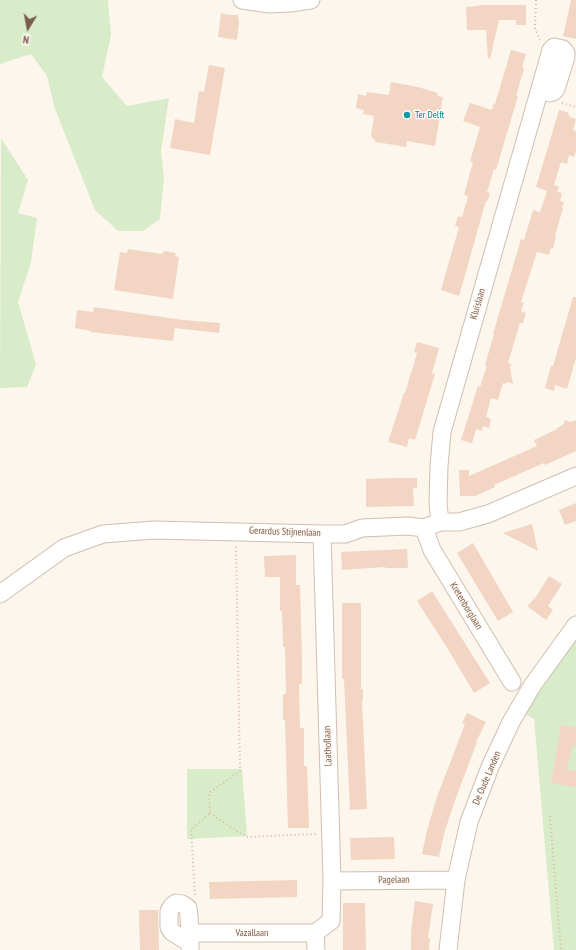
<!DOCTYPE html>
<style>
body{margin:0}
#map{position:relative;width:576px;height:950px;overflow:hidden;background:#fdf6ec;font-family:"PT Sans Narrow",sans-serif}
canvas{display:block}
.north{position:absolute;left:8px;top:8px;width:40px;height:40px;-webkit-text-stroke:3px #fffaf3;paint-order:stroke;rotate:190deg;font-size:11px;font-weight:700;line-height:16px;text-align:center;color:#7a5c4d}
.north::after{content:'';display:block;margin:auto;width:14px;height:18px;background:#7a5c4d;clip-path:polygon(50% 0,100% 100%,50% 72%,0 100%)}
</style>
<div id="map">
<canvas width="576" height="950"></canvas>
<div class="north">N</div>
</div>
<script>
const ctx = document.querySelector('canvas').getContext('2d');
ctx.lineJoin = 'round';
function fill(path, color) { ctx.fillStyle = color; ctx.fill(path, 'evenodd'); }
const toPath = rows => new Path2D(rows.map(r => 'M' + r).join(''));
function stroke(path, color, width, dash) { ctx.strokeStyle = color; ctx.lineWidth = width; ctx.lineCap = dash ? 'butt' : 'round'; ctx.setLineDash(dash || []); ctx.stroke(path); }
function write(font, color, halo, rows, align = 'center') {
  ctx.font = font + ' "PT Sans Narrow",sans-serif'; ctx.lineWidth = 3; ctx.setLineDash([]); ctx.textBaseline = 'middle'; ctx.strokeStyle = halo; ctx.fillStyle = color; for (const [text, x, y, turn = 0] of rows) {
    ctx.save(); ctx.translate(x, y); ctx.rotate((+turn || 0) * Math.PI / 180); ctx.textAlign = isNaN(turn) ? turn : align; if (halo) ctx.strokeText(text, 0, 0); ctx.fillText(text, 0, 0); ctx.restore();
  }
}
fill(toPath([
 [0,0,108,0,111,35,102,77,127,106,169,98,161,151,164,178,160,219,143,231,118,231,95,210,55,109,47,76,31,54,0,64],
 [1,138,28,180,18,213,37,218,31,262,18,302,36,364,27,387,0,388],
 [576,635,576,950,554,950,534,719,523,713],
 [187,769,242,769,247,836,187,839]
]), '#d8ecc9');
fill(toPath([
 [571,0,576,0,576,39,563,36],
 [479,5,526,5,526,25,516,25,516,20,499,20,490,59,488,58,486,30,467,30,466,7,479,6],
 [221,13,230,15,238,15,239,23,237,40,218,37],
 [511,50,526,54,522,67,524,68,516,96,518,96,496,170,494,169,487,192,490,193,487,202,486,201,459,296,441,290,459,227,455,226,458,216,462,217,468,196,464,195,473,162,470,161,480,127,463,121,470,103,492,110,493,104,495,104],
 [209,65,225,68,210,155,170,148,175,119,194,123,199,91,204,92],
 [391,82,418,87,438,93,437,96,443,97,435,146,407,141,406,147,376,142,371,136,374,116,363,114,364,110,356,108,358,94,366,96,367,92,389,95],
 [559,110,567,112,570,117,576,119,573,130,576,131,576,151,574,157,569,155,567,164,561,162,554,185,559,187,557,192,562,193,560,201,564,202,562,208,563,208,555,236,556,237,553,249,551,248,549,255,537,252,521,302,524,303,521,311,526,313,523,323,520,323,508,363,511,364,510,368,513,384,507,382,506,384,503,383,498,400,491,398,486,417,491,419,489,428,483,426,482,431,476,429,472,443,461,440,478,386,480,387,487,365,485,365,494,334,493,334,521,239,524,240,533,210,540,212,547,191,536,187],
 [128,249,162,254,164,251,176,253,175,256,179,257,173,299,114,290,120,252,127,253],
 [573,297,576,297,576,358,567,389,555,385,554,391,545,388,551,366,553,366],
 [94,307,183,320,220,323,219,333,175,328,173,341,90,332,91,331,75,328,77,310,93,312],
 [417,342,439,348,432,373,435,374,415,440,409,438,407,447,388,442,404,393,405,393,417,353,414,352],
 [565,420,570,422,576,420,576,451,545,465,544,463,494,485,495,487,475,496,460,496,459,470,469,470,469,476,537,446,534,440,557,429,557,428,563,425],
 [395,478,417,478,417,488,413,488,414,506,366,507,366,479],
 [576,503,576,521,565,525,559,510],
 [532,524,538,551,503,533],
 [473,543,513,612,498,621,457,553],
 [407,549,408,568,385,568,385,567,342,570,341,552],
 [296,555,296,585,300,585,302,658,302,684,299,684,300,728,304,728,304,766,307,766,309,828,288,828,285,720,283,720,283,694,286,694,285,647,283,647,282,611,280,611,280,577,265,577,264,556],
 [549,576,562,584,548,606,553,610,546,620,527,606,536,597],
 [432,591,490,683,474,693,446,646,417,601],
 [342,603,361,603,361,689,363,689,363,700,362,700,367,809,350,810,344,679,342,679],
 [467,713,486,722,476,742,477,742,454,803,444,834,439,857,422,854,427,830,437,797,465,724,462,723],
 [561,725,576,728,576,746,572,746,567,770,576,771,576,787,551,783],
 [394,837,395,859,351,860,350,838],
 [297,880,297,897,210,899,209,882],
 [415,901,433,904,428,938,430,938,429,950,411,950,411,932],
 [343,903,365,903,366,950,343,950],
 [139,910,158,910,159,950,140,950]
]), '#f3d5c3');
const minor = toPath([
 [242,0,270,4,290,3,311,0],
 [440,522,438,504,439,466,442,432,551,50,554,47,563,49,566,53,566,57,556,89,553,92,550,93,540,90],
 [424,528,432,550,512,682],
 [0,594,64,548,103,534,154,530,322,534,345,534,362,528,408,526,424,528,440,522,459,522,488,514,576,476],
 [332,881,456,880],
 [190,933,315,933],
 [190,943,172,932,169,927,169,911,172,906,176,903,182,904,188,908,189,917,190,933,190,950],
 [316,950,315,933,331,921,332,881,322,534],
 [448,950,456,880,469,822,490,767,511,722,532,686,576,625]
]);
stroke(minor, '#d1beb0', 19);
stroke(toPath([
 [536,0,535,28,540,40],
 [562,103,576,107],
 [210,813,246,837,317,834],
 [550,816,561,950],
 [195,895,191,830,210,813,209,793,240,771,236,545]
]), '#d9b8a5', 2, [1, 3]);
stroke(minor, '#fff', 17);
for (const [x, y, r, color] of [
 [407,115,4,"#0f9aa8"]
]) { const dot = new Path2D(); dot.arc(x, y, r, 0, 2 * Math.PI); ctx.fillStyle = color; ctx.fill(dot); stroke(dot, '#fffaf3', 1.5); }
write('10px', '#0d838f', '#fffaf3', [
 ["Ter Delft",415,115]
], 'left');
write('10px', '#7a5c4d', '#fffaf3', [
 ["Kluislaan",478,304,-74],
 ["Gerardus Stijnenlaan",285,532,2],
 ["Kretenborglaan",466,606,59],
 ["Laathoflaan",328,746,-92],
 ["De Oude Landen",487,778,-67],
 ["Pagelaan",394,880,-1],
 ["Vazallaan",252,933]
]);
</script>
